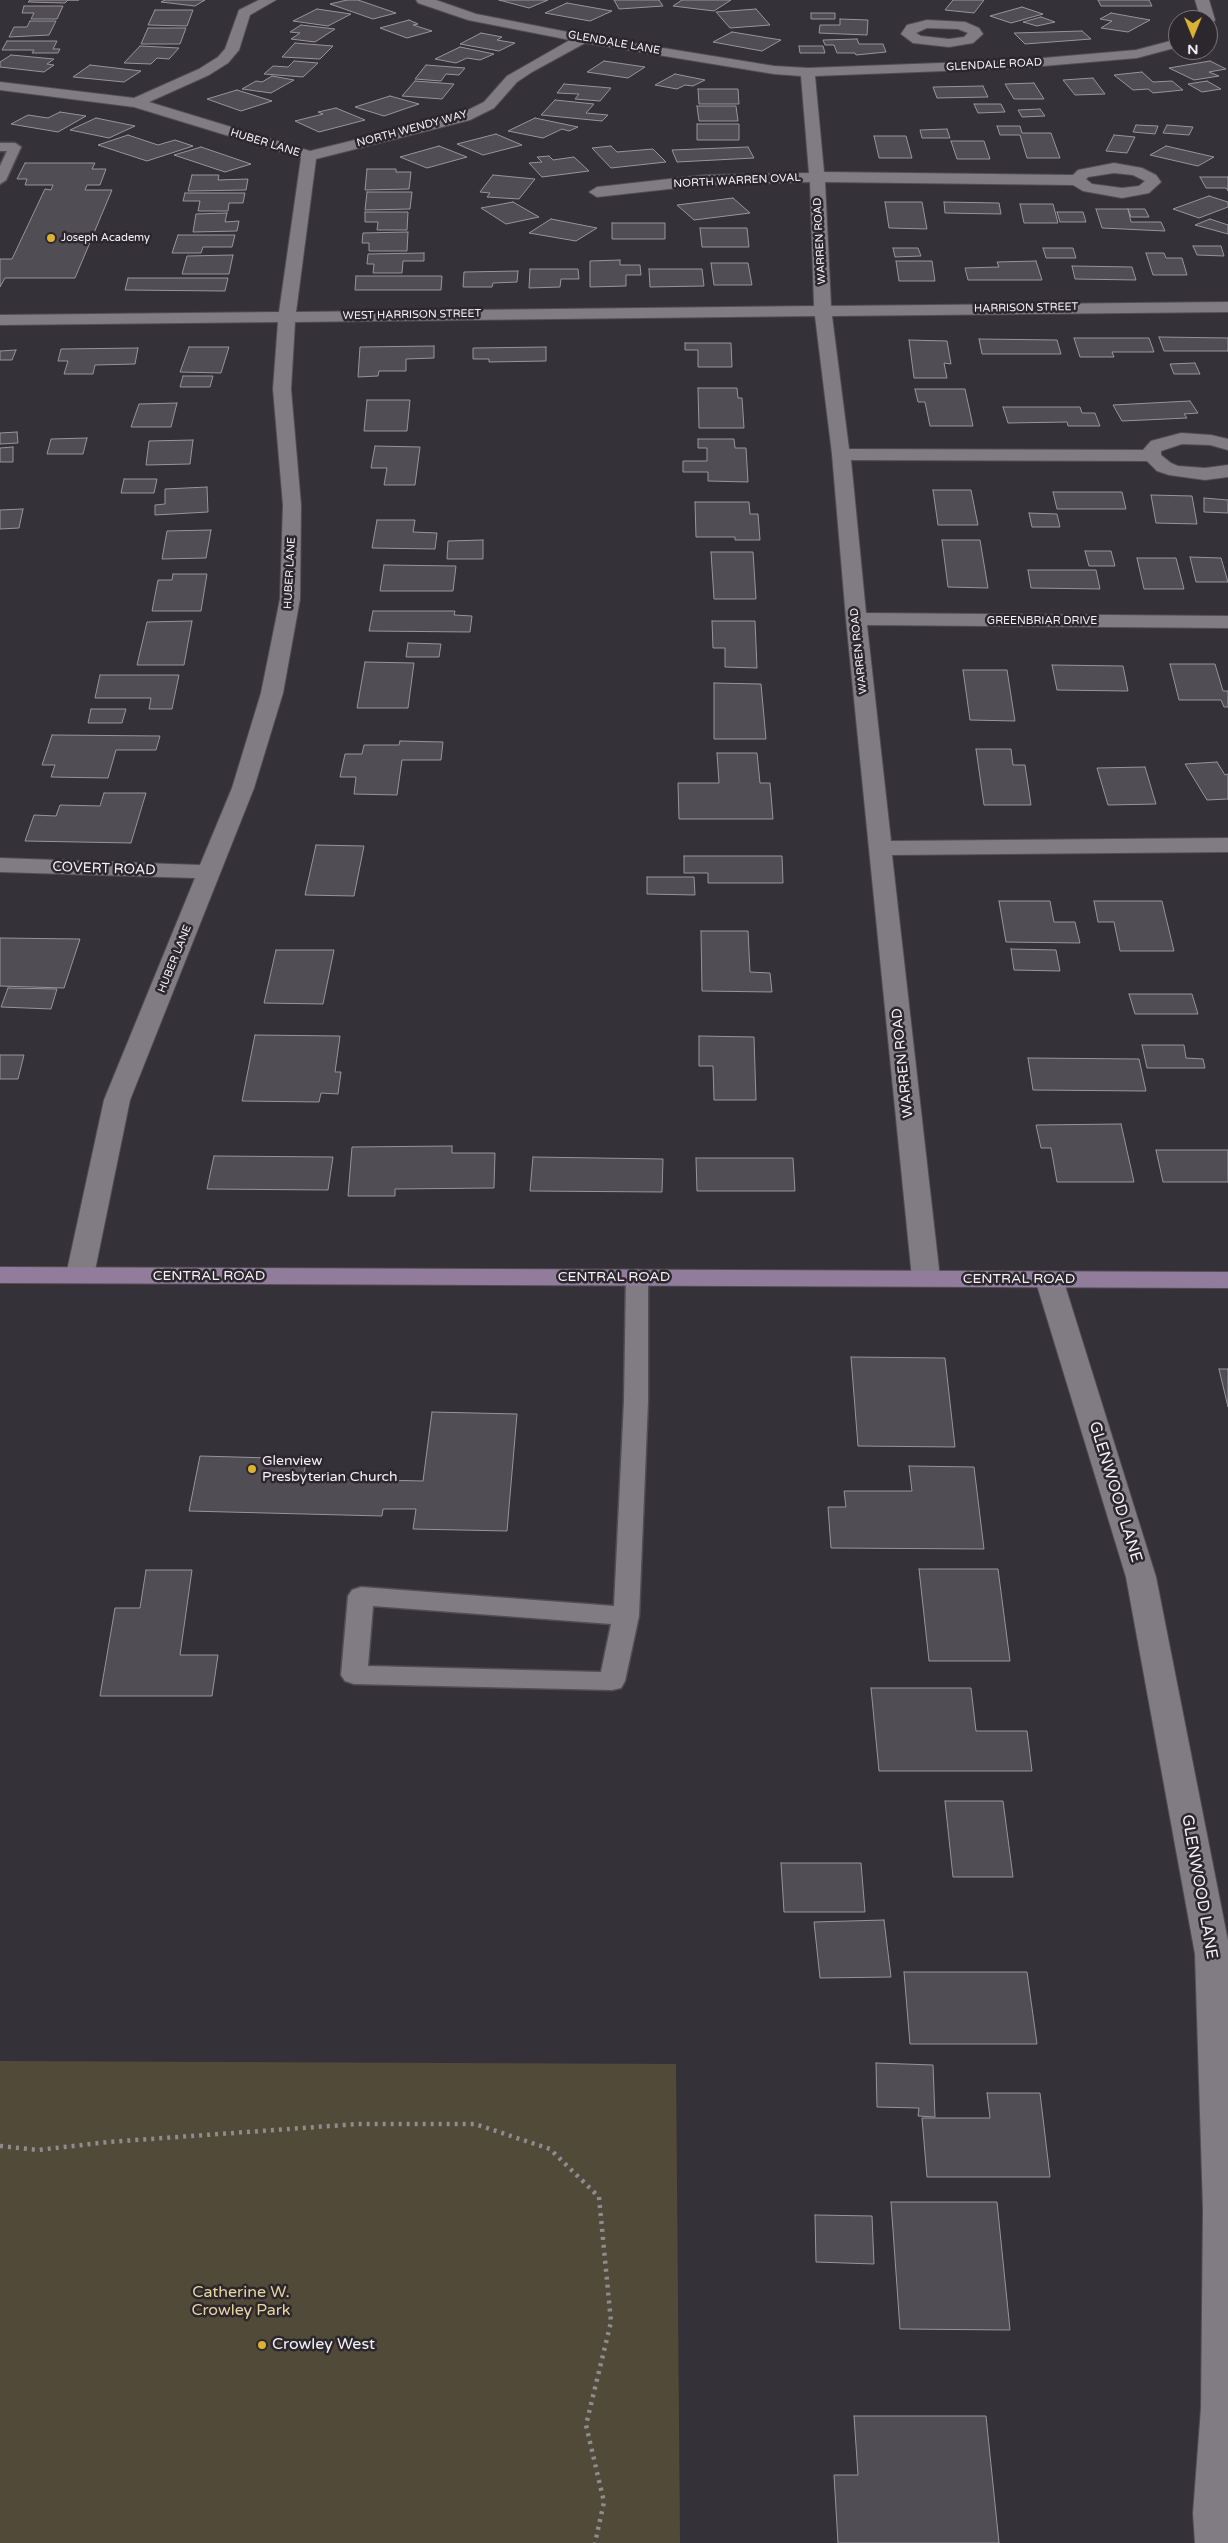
<!DOCTYPE html>
<style>
body{margin:0}
#map{position:relative;width:1228px;height:2543px;overflow:hidden;background:#353138;font-family:"Varela Round",sans-serif}
canvas{display:block}
.north{position:absolute;left:1168px;top:10px;width:50px;height:50px;box-sizing:border-box;background:#2b272d;border:1px solid #7b787d;border-radius:50%;rotate:180deg;font-size:14px;font-weight:700;line-height:20px;text-align:center;color:#f4f2f6}
.north::after{content:'';display:block;margin:auto;width:18px;height:22px;background:#dbb233;clip-path:polygon(50% 0,100% 100%,50% 72%,0 100%)}
</style>
<div id="map">
<canvas width="1228" height="2543"></canvas>
<div class="north">N</div>
</div>
<script>
const ctx = document.querySelector('canvas').getContext('2d');
ctx.lineJoin = 'round';
function fill(path, color) { ctx.fillStyle = color; ctx.fill(path, 'evenodd'); }
const toPath = rows => new Path2D(rows.map(r => 'M' + r).join(''));
function stroke(path, color, width, dash) { ctx.strokeStyle = color; ctx.lineWidth = width; ctx.lineCap = dash ? 'butt' : 'round'; ctx.setLineDash(dash || []); ctx.stroke(path); }
function write(font, color, halo, rows, align = 'center') {
  ctx.font = font + ' "Varela Round",sans-serif'; ctx.lineWidth = 5; ctx.setLineDash([]); ctx.textBaseline = 'middle'; ctx.strokeStyle = halo; ctx.fillStyle = color; for (const [text, x, y, turn = 0] of rows) {
    ctx.save(); ctx.translate(x, y); ctx.rotate((+turn || 0) * Math.PI / 180); ctx.textAlign = isNaN(turn) ? turn : align; if (halo) ctx.strokeText(text, 0, 0); ctx.fillText(text, 0, 0); ctx.restore();
  }
}
fill(toPath([
 [0,2061,676,2064,680,2543,0,2543]
]), '#514a38');
const building = toPath([
 [30,0,79,0,68,0,65,3,28,2,30,0],
 [165,0,205,0,195,6,161,2,165,0],
 [347,0,358,0,396,13,373,19,330,4,347,0],
 [499,0,548,0,529,8,499,0],
 [614,0,659,0,663,6,619,9,614,0],
 [682,0,731,0,714,11,673,6,682,0],
 [953,0,984,0,974,13,945,10,953,0],
 [1098,0,1149,0,1152,6,1101,6,1098,0],
 [567,3,612,11,590,21,545,13,567,3],
 [24,6,63,6,57,19,31,19,34,13,22,13,24,6],
 [1022,7,1043,14,1011,23,990,16,1022,7],
 [317,9,351,14,328,26,293,21,317,9],
 [756,9,770,25,730,28,716,12,756,9],
 [155,10,193,10,187,26,148,25,155,10],
 [811,13,835,13,835,19,811,19,811,13],
 [1111,13,1150,20,1128,32,1101,28,1112,21,1100,19,1111,13],
 [1041,17,1055,22,1037,26,1023,22,1041,17],
 [840,19,868,20,867,35,819,33,820,25,840,25,840,19],
 [409,20,418,24,413,25,432,31,407,38,380,28,409,20],
 [30,21,56,21,49,35,9,37,14,27,27,27,30,21],
 [301,25,335,29,315,42,291,39,300,33,290,32,301,25],
 [148,28,186,28,180,44,141,44,148,28],
 [1082,31,1091,39,1025,44,1014,33,1082,31],
 [732,32,781,40,762,51,713,42,732,32],
 [481,33,502,37,497,40,515,43,499,51,460,44,481,33],
 [857,39,859,44,883,44,886,52,856,55,855,53,837,53,834,45,825,45,823,40,857,39],
 [7,41,57,41,53,49,60,49,58,53,32,53,34,50,2,50,7,41],
 [295,43,333,46,320,59,282,57,295,43],
 [140,46,179,48,169,59,157,58,151,64,124,63,140,46],
 [799,46,823,46,825,53,800,53,799,46],
 [460,47,494,54,480,60,467,58,456,63,435,59,460,47],
 [11,55,54,59,47,64,54,65,44,72,0,67,0,62,11,55],
 [294,61,318,63,303,77,264,74,273,66,288,67,294,61],
 [604,61,645,67,628,78,587,72,604,61],
 [1210,61,1226,69,1209,72,1219,76,1194,80,1169,68,1210,61],
 [90,65,141,71,124,82,73,77,90,65],
 [426,65,465,68,459,75,446,74,441,81,415,79,426,65],
 [1142,72,1153,82,1172,81,1183,90,1153,93,1148,89,1133,90,1114,75,1142,72],
 [675,74,705,80,693,86,685,85,677,89,655,85,675,74],
 [272,76,294,80,271,93,242,89,256,81,262,82,272,76],
 [1093,78,1105,94,1075,95,1063,80,1093,78],
 [415,81,454,84,442,99,402,96,415,81],
 [1207,81,1221,89,1202,92,1188,84,1207,81],
 [1034,83,1044,99,1014,99,1005,84,1034,83],
 [564,84,611,88,600,101,575,99,579,94,557,93,564,84],
 [983,86,988,97,937,98,933,87,983,86],
 [698,89,738,89,739,104,699,104,698,89],
 [237,90,272,101,241,111,207,99,237,90],
 [390,96,419,104,384,116,355,107,390,96],
 [555,100,594,104,586,113,608,115,602,121,541,115,555,100],
 [974,104,1001,104,1005,112,978,113,974,104],
 [697,106,736,106,738,121,699,121,697,106],
 [336,108,365,120,319,132,295,121,323,114,318,112,336,108],
 [1040,109,1045,116,1022,117,1018,110,1040,109],
 [60,112,86,116,58,132,11,124,28,115,48,118,60,112],
 [96,118,135,126,109,138,70,130,96,118],
 [535,118,578,127,569,131,562,129,543,138,508,131,535,118],
 [697,124,739,124,739,140,697,140,697,124],
 [1136,125,1158,126,1155,134,1133,132,1136,125],
 [1167,125,1193,127,1189,135,1163,133,1167,125],
 [997,126,1020,126,1022,133,1051,133,1060,158,1027,158,1020,135,1000,135,997,126],
 [947,129,950,138,922,138,920,130,947,129],
 [496,134,522,145,483,155,457,144,496,134],
 [128,135,158,145,175,140,193,146,147,161,98,145,128,135],
 [1114,135,1135,137,1127,153,1106,151,1114,135],
 [874,136,906,136,912,158,879,158,874,136],
 [951,141,984,141,990,159,957,159,951,141],
 [439,146,467,157,427,168,400,157,439,146],
 [611,146,617,152,653,149,666,162,611,168,592,148,611,146],
 [1166,146,1214,157,1198,166,1150,155,1166,146],
 [201,147,251,164,225,172,174,155,201,147],
 [748,147,754,158,677,162,672,150,748,147],
 [549,156,553,160,574,157,589,171,542,177,529,163,542,162,537,157,549,156],
 [25,163,95,163,92,169,106,169,100,185,87,185,85,190,112,190,75,278,5,278,0,287,0,259,12,259,45,189,51,190,53,185,25,185,27,179,17,179,25,163],
 [367,169,396,169,396,172,411,172,409,189,365,190,367,169],
 [192,175,219,175,218,180,248,179,246,190,188,191,192,175],
 [493,175,535,179,519,199,487,197,490,193,480,192,493,175],
 [1200,177,1228,177,1228,191,1226,188,1206,188,1200,177],
 [367,192,412,192,410,209,365,210,367,192],
 [185,193,245,193,243,203,229,203,228,211,198,211,200,201,183,201,185,193],
 [1209,196,1228,202,1228,207,1199,218,1173,209,1209,196],
 [733,198,750,213,694,220,677,205,733,198],
 [513,202,539,217,506,224,481,208,513,202],
 [885,202,922,202,927,229,889,228,885,202],
 [944,202,999,203,1001,214,945,213,944,202],
 [1020,204,1053,204,1058,223,1024,223,1020,204],
 [1096,209,1128,209,1131,222,1161,222,1165,231,1102,228,1096,209],
 [1128,209,1145,209,1149,217,1131,217,1128,209],
 [365,212,408,212,407,230,377,230,378,222,365,222,365,212],
 [1057,212,1083,212,1086,222,1060,222,1057,212],
 [227,213,225,222,239,221,237,231,193,232,196,214,227,213],
 [551,219,597,228,576,241,529,233,551,219],
 [1210,219,1228,225,1228,234,1195,225,1210,219],
 [612,223,665,223,665,239,612,239,612,223],
 [700,228,747,228,749,247,702,247,700,228],
 [408,232,407,251,369,251,369,243,362,243,363,233,408,232],
 [178,235,235,235,232,247,203,247,201,253,172,253,178,235],
 [1193,246,1221,246,1224,256,1197,255,1193,246],
 [893,248,918,248,921,256,895,257,893,248],
 [1043,248,1073,248,1076,258,1046,258,1043,248],
 [424,253,424,261,403,261,402,273,373,273,374,264,367,264,368,254,424,253],
 [1146,253,1164,253,1166,258,1182,258,1187,275,1153,275,1146,253],
 [233,255,229,274,182,274,187,256,233,255],
 [620,260,620,265,640,265,641,275,626,275,626,286,590,287,590,261,620,260],
 [896,261,932,261,935,281,899,281,896,261],
 [1036,261,1042,280,968,280,965,268,999,267,997,262,1036,261],
 [711,263,748,263,752,285,714,285,711,263],
 [1072,266,1132,267,1136,280,1075,279,1072,266],
 [530,269,578,269,579,279,561,279,560,287,529,288,530,269],
 [649,269,702,269,704,286,650,287,649,269],
 [518,271,517,282,493,283,492,287,463,287,464,272,518,271],
 [356,276,442,276,441,290,355,290,356,276],
 [128,278,228,278,225,291,125,290,128,278],
 [1159,337,1228,338,1228,351,1164,351,1159,337],
 [1074,338,1149,338,1154,352,1112,352,1114,357,1080,357,1074,338],
 [979,339,1057,340,1061,354,982,354,979,339],
 [909,340,947,341,951,364,944,363,947,378,914,378,909,340],
 [685,343,731,343,732,367,698,367,698,350,685,350,685,343],
 [434,346,434,358,406,359,406,371,379,371,378,376,358,377,360,347,434,346],
 [189,347,229,347,221,373,180,372,189,347],
 [546,347,546,361,489,362,489,359,473,359,473,348,546,347],
 [138,348,135,364,95,365,93,374,64,374,68,361,58,361,61,349,138,348],
 [16,350,12,360,0,360,0,351,16,350],
 [1195,363,1200,374,1174,374,1170,364,1195,363],
 [183,376,213,376,210,387,180,387,183,376],
 [698,388,737,388,738,398,742,398,744,428,699,428,698,388],
 [915,389,965,389,973,426,930,426,925,402,918,402,915,389],
 [367,400,410,400,407,431,364,431,367,400],
 [1190,401,1198,413,1184,414,1187,418,1122,421,1113,405,1190,401],
 [177,403,171,427,131,427,139,404,177,403],
 [1003,407,1080,407,1082,413,1095,413,1100,426,1068,426,1067,422,1008,423,1003,407],
 [17,432,18,443,0,444,0,433,17,432],
 [87,438,83,454,47,454,51,439,87,438],
 [698,439,734,439,735,448,746,448,748,482,708,481,708,472,683,472,683,461,707,461,707,448,698,448,698,439],
 [193,440,190,464,146,465,149,441,193,440],
 [375,446,420,447,415,485,384,485,387,468,371,468,375,446],
 [13,447,13,462,0,462,0,448,13,447],
 [124,479,157,479,154,493,121,493,124,479],
 [207,487,208,512,155,515,155,505,165,504,165,489,207,487],
 [933,490,971,490,978,525,938,525,933,490],
 [1053,492,1122,492,1126,509,1057,509,1053,492],
 [1151,495,1192,496,1197,524,1156,523,1151,495],
 [1204,498,1228,500,1228,513,1204,512,1204,498],
 [695,502,749,502,750,514,758,514,760,540,735,540,735,537,696,537,695,502],
 [23,509,19,528,0,529,0,510,23,509],
 [1029,513,1057,514,1060,527,1032,527,1029,513],
 [377,520,415,520,413,532,437,533,435,549,372,548,377,520],
 [211,530,206,558,162,559,167,531,211,530],
 [483,540,483,559,447,559,448,541,483,540],
 [942,540,980,540,988,588,948,587,942,540],
 [1085,551,1111,551,1115,566,1089,566,1085,551],
 [711,552,753,552,756,599,714,599,711,552],
 [1190,557,1221,558,1228,582,1196,582,1190,557],
 [1137,558,1176,558,1184,589,1144,589,1137,558],
 [384,565,456,566,453,591,380,591,384,565],
 [1028,570,1096,570,1100,589,1031,588,1028,570],
 [173,574,207,574,201,611,152,611,158,580,172,580,173,574],
 [373,611,455,611,454,615,472,616,470,632,369,631,373,611],
 [192,621,184,665,137,665,147,622,192,621],
 [712,621,755,621,757,668,725,667,725,648,713,648,712,621],
 [408,643,441,644,439,657,406,657,408,643],
 [365,662,414,663,408,708,357,708,365,662],
 [1170,664,1215,664,1223,691,1228,691,1228,707,1224,707,1221,700,1179,700,1170,664],
 [1052,665,1123,666,1128,691,1057,690,1052,665],
 [963,670,1007,670,1015,721,970,720,963,670],
 [100,675,179,675,172,709,149,709,151,698,95,698,100,675],
 [714,683,761,684,766,739,714,739,714,683],
 [91,709,126,709,122,723,88,723,91,709],
 [52,735,160,736,156,750,116,750,108,778,51,777,55,765,42,765,52,735],
 [400,741,443,742,441,760,402,760,397,795,354,794,356,777,340,777,345,754,362,754,364,745,399,745,400,741],
 [976,749,1011,749,1013,765,1025,765,1031,805,984,805,976,749],
 [717,753,757,753,760,783,770,783,773,819,679,819,678,783,719,783,717,753],
 [1217,762,1225,775,1228,774,1228,799,1207,800,1185,764,1217,762],
 [1145,767,1156,804,1108,805,1097,768,1145,767],
 [104,793,146,793,131,843,25,841,34,815,56,816,60,805,100,806,104,793],
 [316,845,364,846,354,896,305,895,316,845],
 [684,856,782,856,783,883,708,883,708,873,684,873,684,856],
 [647,877,694,877,695,895,647,894,647,877],
 [999,901,1050,901,1054,922,1075,922,1080,943,1006,942,999,901],
 [1094,901,1162,901,1174,951,1120,951,1114,922,1098,922,1094,901],
 [701,931,748,931,750,972,770,973,772,992,702,991,701,931],
 [0,938,80,939,64,988,0,986,0,938],
 [1011,949,1056,950,1060,971,1014,970,1011,949],
 [276,950,334,950,323,1004,264,1003,276,950],
 [8,988,57,989,51,1009,1,1007,8,988],
 [1129,994,1192,994,1198,1014,1135,1014,1129,994],
 [255,1035,340,1036,335,1072,341,1072,338,1094,321,1093,319,1102,242,1101,255,1035],
 [699,1036,754,1037,756,1100,714,1100,713,1066,699,1066,699,1036],
 [1142,1045,1184,1045,1186,1058,1203,1059,1205,1068,1147,1068,1142,1045],
 [0,1055,24,1055,18,1079,0,1079,0,1055],
 [1028,1058,1139,1059,1146,1091,1033,1090,1028,1058],
 [1121,1124,1134,1182,1057,1182,1051,1148,1041,1148,1036,1125,1121,1124],
 [452,1146,452,1153,495,1153,494,1188,395,1189,395,1196,348,1196,352,1147,452,1146],
 [1156,1150,1228,1150,1228,1182,1163,1182,1156,1150],
 [214,1156,333,1157,328,1190,207,1189,214,1156],
 [533,1157,663,1159,662,1192,530,1191,533,1157],
 [696,1158,793,1158,795,1191,697,1191,696,1158],
 [851,1357,945,1358,955,1447,858,1446,851,1357],
 [1219,1369,1228,1369,1228,1407,1219,1369],
 [432,1412,517,1414,507,1531,413,1529,416,1509,383,1509,382,1516,189,1511,200,1456,307,1459,303,1478,423,1481,432,1412],
 [909,1466,974,1467,984,1549,831,1548,828,1507,846,1507,844,1491,912,1491,909,1466],
 [919,1569,998,1569,1010,1661,929,1661,919,1569],
 [146,1570,192,1570,180,1655,218,1655,212,1696,100,1696,115,1608,140,1608,146,1570],
 [871,1688,971,1688,976,1731,1027,1731,1032,1771,879,1771,871,1688],
 [945,1801,1003,1801,1013,1877,953,1877,945,1801],
 [781,1863,861,1863,865,1912,784,1912,781,1863],
 [884,1920,891,1977,820,1978,814,1922,884,1920],
 [904,1972,1027,1972,1037,2044,910,2044,904,1972],
 [876,2063,933,2065,935,2117,918,2116,919,2108,877,2107,876,2063],
 [987,2093,1040,2093,1050,2177,927,2177,922,2118,990,2118,987,2093],
 [891,2202,997,2202,1010,2330,900,2329,891,2202],
 [815,2215,872,2216,874,2264,816,2262,815,2215],
 [854,2416,986,2416,999,2543,838,2543,834,2475,858,2475,854,2416]
]);
fill(building, '#514d54');
stroke(building, '#99949c', 1);
const lane = toPath([
 [0,143,15,143,21,147,6,180,0,184,0,166,7,151,0,151,0,143],
 [637,1270,645,1272,648,1277,648,1401,639,1616,625,1681,621,1688,612,1690,354,1684,345,1681,341,1675,348,1596,352,1590,361,1587,614,1606,624,1401,626,1277,629,1272,637,1270],
 [373,1606,611,1624,601,1672,368,1666,373,1606]
]);
const street = toPath([
 [259,0,276,0,250,15,239,50,228,63,209,75,149,102,310,151,460,114,484,102,507,76,570,40,468,20,418,3,416,0,436,0,476,14,583,35,774,66,808,68,1020,60,1136,50,1178,39,1178,47,1137,58,1020,68,815,76,824,172,1073,175,1078,170,1114,163,1142,168,1156,175,1161,182,1149,193,1122,198,1083,191,1073,185,825,182,831,306,1228,302,1228,312,832,316,849,449,1143,450,1151,441,1181,433,1211,435,1228,439,1228,450,1210,445,1182,444,1161,451,1161,455,1171,463,1178,466,1205,468,1228,465,1228,477,1205,480,1169,475,1157,471,1147,461,851,460,866,613,1228,616,1228,628,867,625,891,841,1228,838,1228,852,892,855,940,1278,936,1284,926,1286,916,1284,912,1278,846,619,832,454,815,316,295,322,291,389,301,505,300,599,283,693,254,788,130,1100,94,1275,90,1281,80,1283,70,1281,66,1275,104,1100,195,878,0,872,0,858,200,865,232,788,261,693,280,599,283,505,273,389,278,322,0,325,0,315,279,312,301,158,134,107,0,90,0,82,134,98,199,69,218,57,225,49,239,10,259,0],
 [585,43,774,74,801,76,809,173,705,175,597,187,589,192,597,197,705,185,810,182,814,306,296,312,316,159,470,120,494,108,517,82,532,72,585,43],
 [1114,173,1133,175,1145,181,1139,186,1122,188,1092,184,1086,179,1088,177,1114,173],
 [1195,0,1209,0,1215,20,1213,23,1208,24,1208,20,1201,20,1195,0],
 [927,20,965,22,979,28,983,34,973,43,949,47,913,43,901,34,907,25,927,20],
 [927,28,958,29,968,33,964,37,949,39,921,36,916,33,927,28],
 [1049,1271,1059,1273,1063,1279,1156,1577,1228,1941,1228,2543,1195,2543,1193,2513,1201,2408,1203,2209,1195,1954,1126,1577,1035,1279,1039,1273,1049,1271]
]);
const secondary = toPath([
 [0,1267,1228,1272,1228,1288,0,1283,0,1267]
]);
stroke(lane, '#514d53', 3);
stroke(street, '#514d53', 2);
stroke(secondary, '#514d53', 2);
stroke(toPath([
 [0,2146,38,2150,108,2142,358,2124,475,2124,550,2149,599,2197,611,2322,586,2425,604,2502,595,2543]
]), '#8e8b91', 4.5, [3, 5]);
fill(lane, '#817c83');
fill(street, '#817c83');
fill(secondary, '#917d9b');
for (const [x, y, r, color] of [
 [51,238,5,"#dbb233"],
 [252,1469,5,"#dbb233"],
 [262,2345,5,"#dbb233"]
]) { const dot = new Path2D(); dot.arc(x, y, r, 0, 2 * Math.PI); ctx.fillStyle = color; ctx.fill(dot); stroke(dot, '#2b272d', 2); }
write('11px', '#f4f2f6', '#2b272d', [
 ["GLENDALE LANE",614,43,10],
 ["GLENDALE ROAD",994,65,-3],
 ["NORTH WENDY WAY",412,129,-15],
 ["HUBER LANE",265,143,17],
 ["NORTH WARREN OVAL",737,181,-3],
 ["WARREN ROAD",820,241,-93],
 ["HARRISON STREET",1026,308,-1],
 ["WEST HARRISON STREET",412,315,-1],
 ["HUBER LANE",290,573,-87],
 ["GREENBRIAR DRIVE",1042,621],
 ["WARREN ROAD",859,651,-96],
 ["HUBER LANE",175,959,-68]
]);
write('11px', '#f4f2f6', '#2b272d', [
 ["Joseph Academy",61,238]
], 'left');
write('14px', '#f4f2f6', '#2b272d', [
 ["COVERT ROAD",104,869,2],
 ["WARREN ROAD",903,1063,-96],
 ["CENTRAL ROAD",209,1276],
 ["CENTRAL ROAD",614,1277],
 ["CENTRAL ROAD",1019,1279]
]);
write('14px', '#f4f2f6', '#2b272d', [
 ["Glenview",262,1461],
 ["Presbyterian Church",262,1477]
], 'left');
write('16px', '#f4f2f6', '#2b272d', [
 ["GLENWOOD LANE",1115,1492,73],
 ["GLENWOOD LANE",1199,1887,80]
]);
write('16px', '#e8d49e', '#2b272d', [
 ["Catherine W.",241,2293],
 ["Crowley Park",241,2311]
]);
write('16px', '#f4f2f6', '#2b272d', [
 ["Crowley West",272,2345]
], 'left');
</script>
